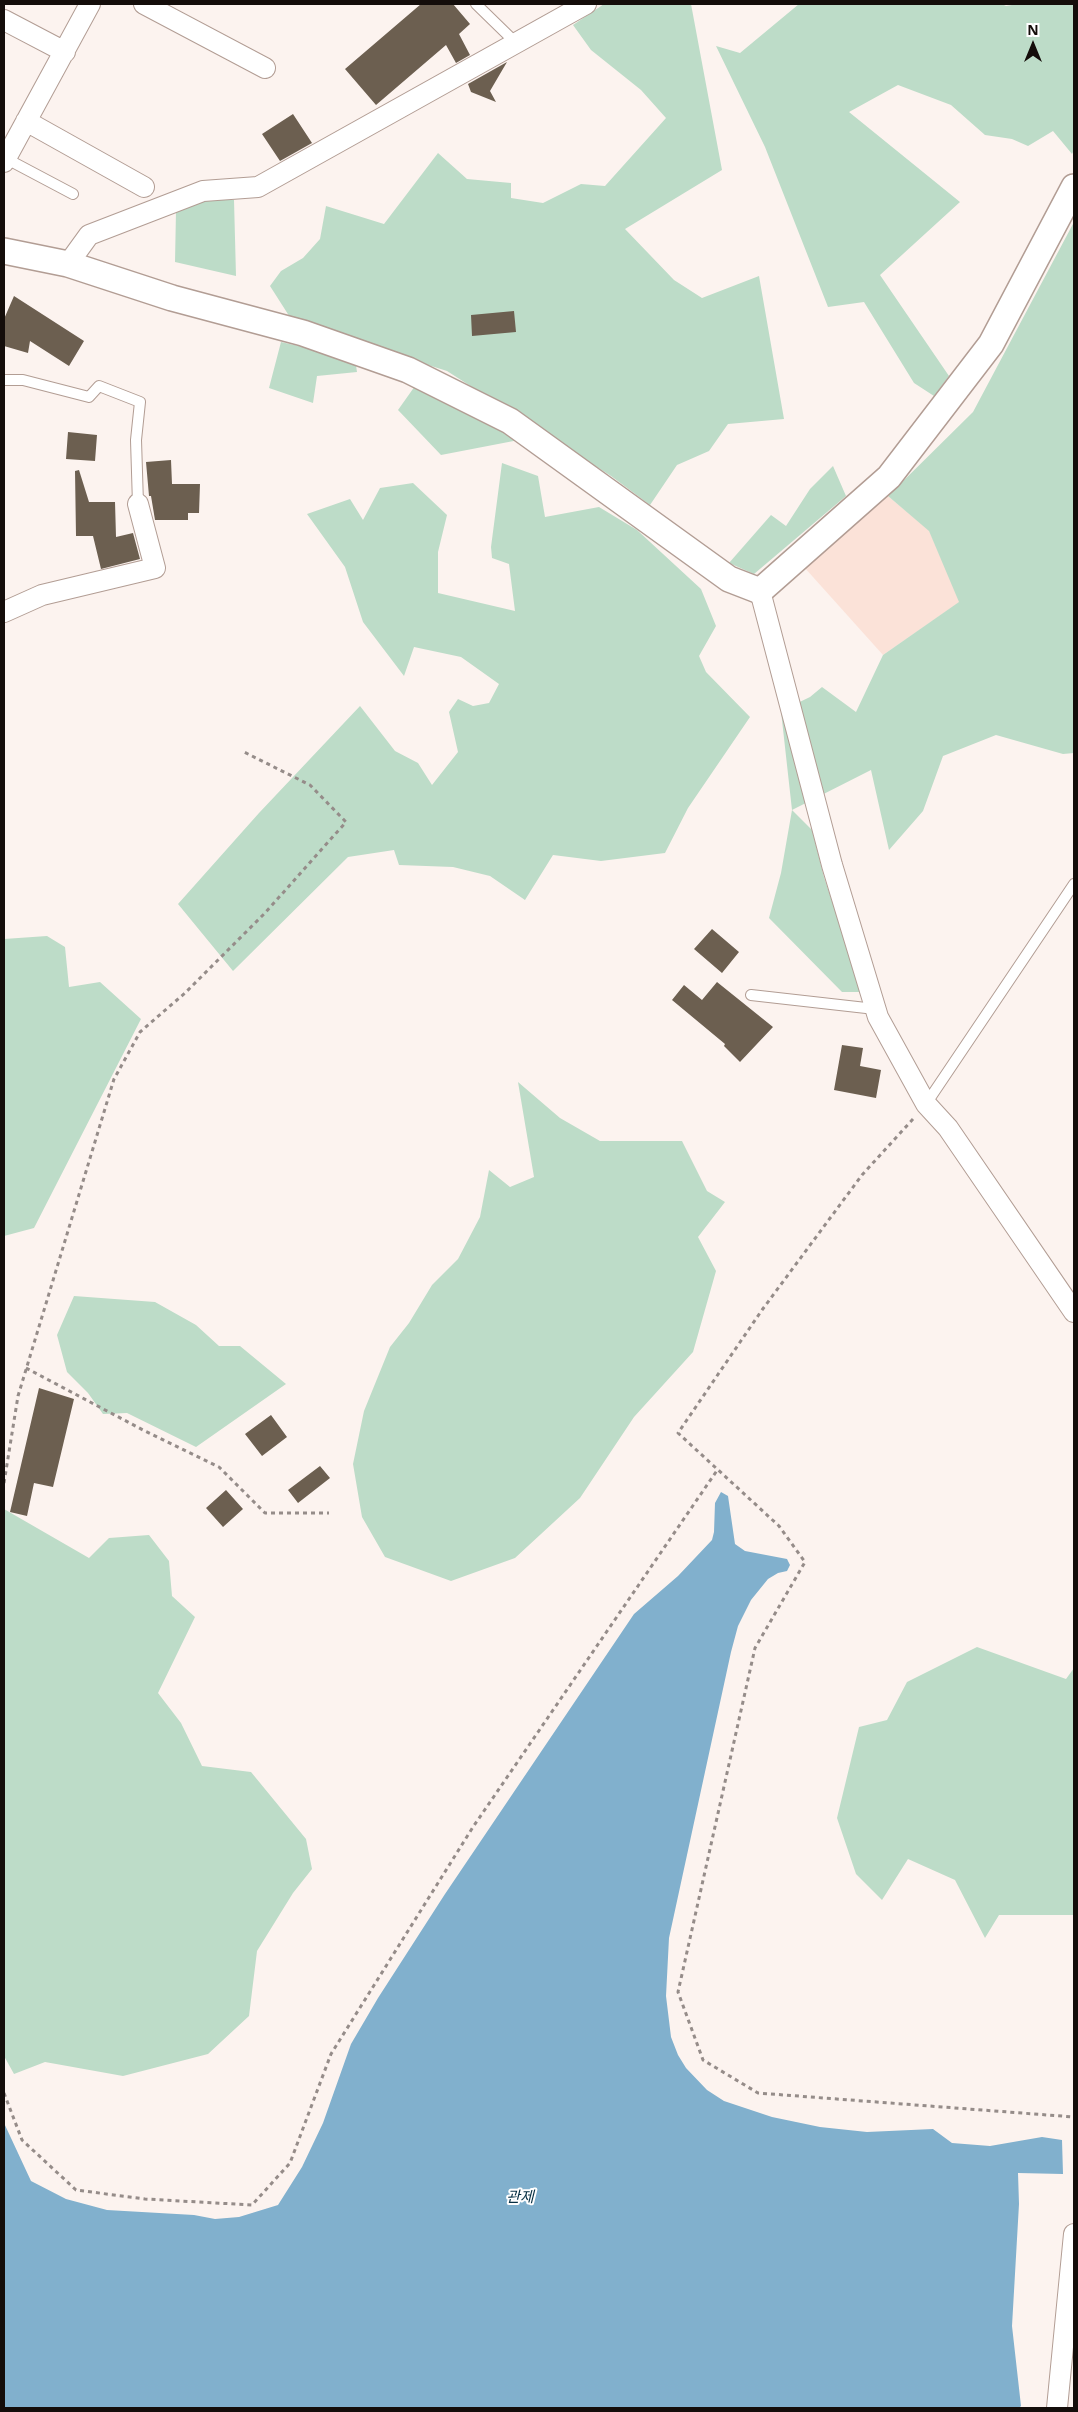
<!DOCTYPE html>
<meta charset="utf-8">
<style>
body{margin:0}
#map{position:relative;width:1078px;height:2412px;overflow:hidden;background:#fcf3ef;font-family:"Open Sans",sans-serif}
canvas{display:block}
.frame{position:absolute;inset:0;border:5px solid #140d0a;pointer-events:none}
.north{position:absolute;left:1008px;top:20px;width:50px;height:50px;-webkit-text-stroke:4px #fff;paint-order:stroke;rotate:0deg;font-size:14px;font-weight:700;line-height:20px;text-align:center;color:#140d0a}
.north::after{content:'';display:block;margin:auto;width:18px;height:22px;background:#140d0a;clip-path:polygon(50% 0,100% 100%,50% 72%,0 100%)}
</style>
<div id="map">
<canvas width="1078" height="2412"></canvas>
<div class="frame"></div>
<div class="north">N</div>
</div>
<script>
const ctx = document.querySelector('canvas').getContext('2d');
ctx.lineJoin = 'round';
function fill(path, color) { ctx.fillStyle = color; ctx.fill(path, 'evenodd'); }
const toPath = rows => new Path2D(rows.map(r => 'M' + r).join(''));
function stroke(path, color, width, dash) { ctx.strokeStyle = color; ctx.lineWidth = width; ctx.lineCap = dash ? 'butt' : 'round'; ctx.setLineDash(dash || []); ctx.stroke(path); }
function write(font, color, halo, rows, align = 'center') {
  ctx.font = font + ' "Open Sans","Noto Sans KR",sans-serif'; ctx.lineWidth = 4; ctx.setLineDash([]); ctx.textBaseline = 'middle'; ctx.strokeStyle = halo; ctx.fillStyle = color; for (const [text, x, y, turn = 0] of rows) {
    ctx.save(); ctx.translate(x, y); ctx.rotate((+turn || 0) * Math.PI / 180); ctx.textAlign = isNaN(turn) ? turn : align; if (halo) ctx.strokeText(text, 0, 0); ctx.fillText(text, 0, 0); ctx.restore();
  }
}
fill(toPath([
 [888,496,929,530,960,602,883,655,804,567]
]), '#fbe2d8');
fill(toPath([
 [604,4,691,4,722,170,625,229,674,280,702,298,759,276,784,419,728,424,709,451,677,465,650,505,611,476,447,371,293,322,270,286,281,271,303,258,320,239,326,206,384,224,438,153,467,179,511,183,511,198,543,203,581,184,605,186,666,118,641,90,591,50,573,25],
 [799,4,1002,4,1006,6,1018,4,1074,4,1074,150,1072,154,1053,131,1028,146,1012,139,985,135,951,105,898,85,849,112,960,202,880,275,949,376,934,396,914,383,864,302,828,307,765,147,716,46,740,53],
 [198,200,234,200,236,276,175,262,176,211],
 [1074,222,1074,753,1063,754,996,735,943,756,923,811,889,850,871,770,792,810,812,830,824,877,862,992,842,992,769,918,781,873,792,810,781,711,810,697,822,687,856,712,883,655,959,602,929,531,888,496,973,412],
 [281,342,355,359,357,372,317,376,313,403,269,388],
 [415,386,524,439,441,455,398,410],
 [502,463,538,476,545,517,599,507,637,530,701,589,716,626,699,656,706,672,750,717,688,808,665,853,601,861,553,855,525,900,490,876,453,867,399,865,394,850,348,857,233,971,178,904,259,813,360,706,395,751,418,763,432,785,458,752,449,712,458,699,473,706,489,703,499,684,461,657,414,647,404,676,363,622,345,567,307,514,350,499,363,520,380,488,413,483,447,515,438,552,438,593,515,611,509,564,492,558,491,547],
 [833,466,846,496,754,574,729,563,771,515,786,526,810,489],
 [47,936,65,947,69,987,100,982,141,1019,34,1228,4,1236,4,939],
 [518,1082,560,1118,600,1141,682,1141,707,1191,725,1202,698,1237,716,1271,693,1352,634,1417,580,1498,515,1558,451,1581,385,1557,362,1517,353,1464,364,1411,390,1347,409,1323,432,1285,458,1259,480,1217,489,1170,510,1187,534,1177],
 [74,1296,155,1302,196,1325,219,1346,240,1346,286,1384,196,1447,127,1413,103,1414,88,1393,67,1372,57,1335],
 [4,1509,89,1558,109,1538,149,1535,169,1561,172,1596,195,1617,158,1693,181,1723,202,1766,251,1772,306,1839,312,1869,293,1893,257,1951,249,2016,208,2054,123,2076,45,2062,14,2074,4,2056],
 [977,1647,1066,1679,1074,1668,1074,1915,999,1915,985,1938,955,1880,908,1859,882,1900,856,1874,837,1818,859,1727,887,1720,907,1682]
]), '#bddcc8');
fill(toPath([
 [721,1492,728,1496,735,1544,745,1551,787,1559,790,1565,787,1571,778,1573,768,1579,751,1600,738,1626,731,1652,669,1938,666,1996,671,2037,678,2055,686,2068,707,2090,724,2101,772,2117,820,2127,867,2132,933,2129,952,2143,990,2146,1042,2137,1062,2140,1063,2174,1018,2173,1019,2204,1012,2326,1021,2406,1019,2408,4,2408,4,2123,31,2181,66,2199,107,2210,194,2215,215,2219,239,2217,278,2205,302,2167,323,2123,351,2044,378,1998,445,1894,634,1614,678,1576,712,1540,714,1532,715,1503]
]), '#81b0cd');
fill(toPath([
 [421,4,453,4,470,24,459,34,470,55,456,63,446,45,376,105,345,69],
 [507,62,490,91,496,102,471,92,468,84],
 [293,114,312,143,280,161,262,134],
 [14,296,84,341,69,366,30,341,28,353,4,346,4,319],
 [514,311,516,332,472,336,471,315],
 [68,432,97,435,95,461,66,459],
 [171,460,172,484,200,484,199,513,188,513,188,520,155,520,151,496,149,496,146,462],
 [79,470,89,502,115,502,116,537,133,533,140,559,101,569,93,536,76,536,75,471],
 [712,929,739,952,722,973,694,949],
 [717,982,773,1027,740,1062,724,1046,725,1044,672,1000,684,985,702,1000],
 [842,1045,863,1048,860,1066,881,1070,876,1098,834,1090],
 [39,1388,74,1399,53,1487,34,1483,27,1516,10,1512],
 [271,1415,287,1437,262,1456,245,1434],
 [320,1466,330,1478,298,1503,288,1490],
 [226,1490,243,1509,223,1527,206,1508]
]), '#6c5f50');
const service = toPath([
 [476,4,516,43],
 [5,158,73,194],
 [4,380,23,380,89,397,99,386,140,402,136,440,138,504],
 [751,995,875,1009],
 [926,1104,1074,884]
]);
const minor = toPath([
 [144,4,265,68],
 [4,20,65,52],
 [26,121,144,187],
 [4,162,90,4],
 [68,264,89,235,203,191,258,187,586,4],
 [760,591,832,865,878,1017,926,1104,948,1128,1074,1312],
 [4,612,42,595,155,568,138,504],
 [1057,2408,1074,2234]
]);
const tertiary = toPath([
 [4,251,68,264,172,298,303,333,408,370,510,421,729,579,760,591,889,477,991,344,1074,187]
]);
stroke(service, '#b29d94', 12);
stroke(minor, '#b29d94', 22);
stroke(tertiary, '#b29d94', 28);
stroke(toPath([
 [913,1119,862,1175,762,1310,678,1433,779,1526,805,1562,755,1648,678,1992,703,2060,758,2093,1074,2117],
 [26,1368,143,1430,219,1467,265,1513,329,1513],
 [4,1483,18,1396,114,1079,140,1032,185,993,265,913,346,822,310,785,242,751],
 [4,2093,22,2140,76,2190,145,2199,252,2205,290,2163,331,2054,473,1827,718,1469]
]), '#958c89', 3, [4, 4]);
stroke(service, '#fff', 10);
stroke(minor, '#fff', 20);
stroke(tertiary, '#fff', 25);
write('italic 15px', '#062f43', '#fff', [
 ["관제",520,2198]
]);
</script>
